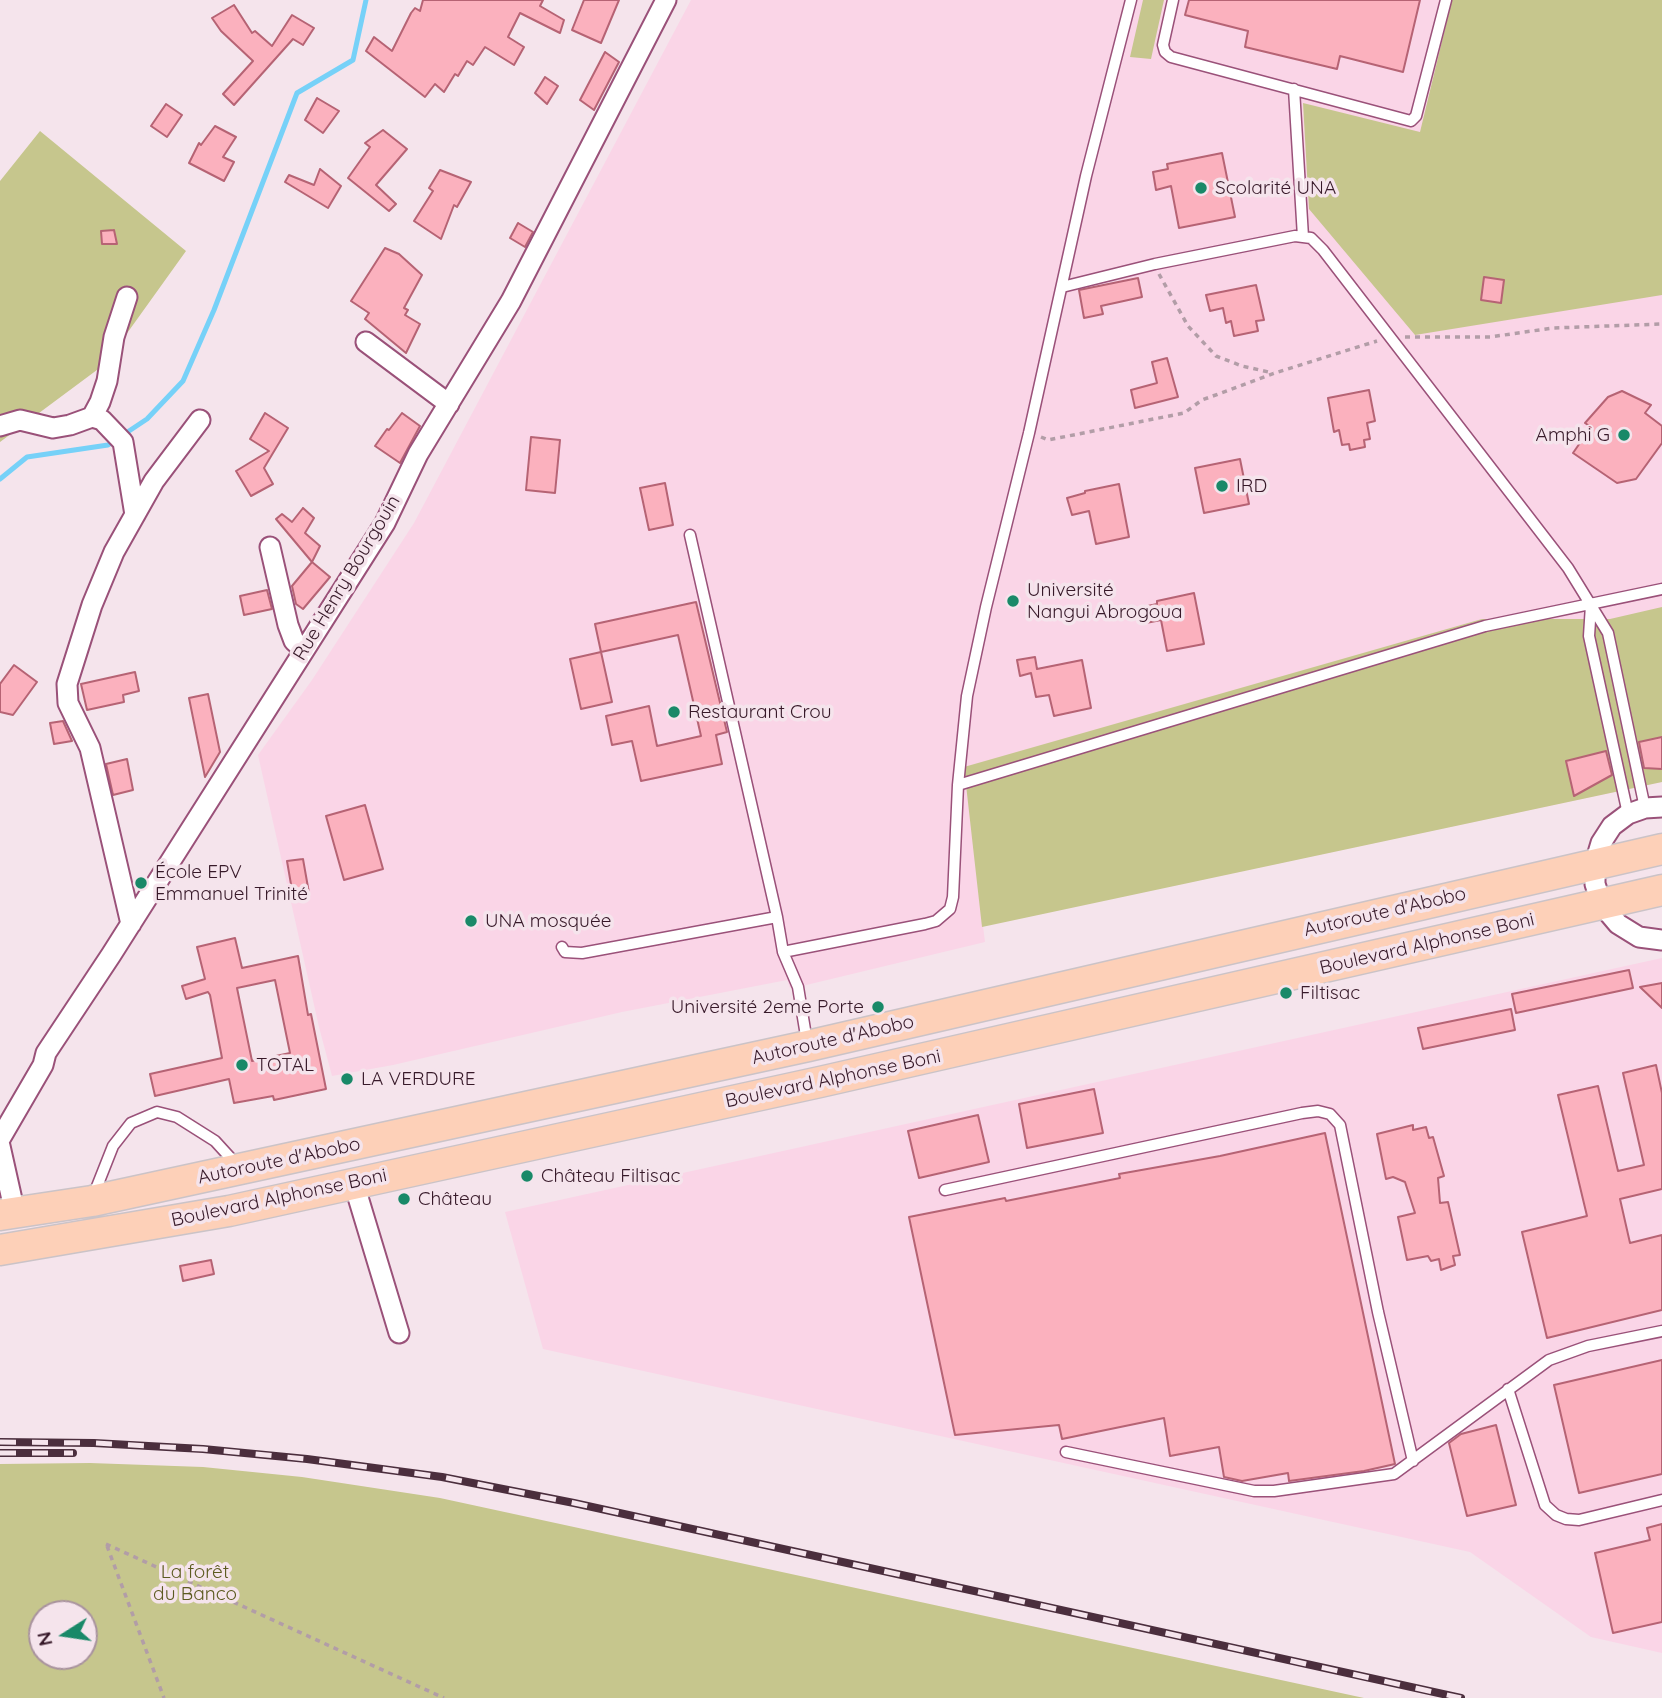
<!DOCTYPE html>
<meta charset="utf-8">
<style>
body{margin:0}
#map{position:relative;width:1662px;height:1698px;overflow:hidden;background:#f5e4ec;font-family:Quicksand,sans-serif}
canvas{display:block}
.north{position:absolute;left:28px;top:1600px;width:70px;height:70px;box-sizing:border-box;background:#f5e4ec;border:2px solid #a9939e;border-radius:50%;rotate:258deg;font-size:19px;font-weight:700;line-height:28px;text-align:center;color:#371929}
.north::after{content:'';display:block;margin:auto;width:24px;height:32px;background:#198968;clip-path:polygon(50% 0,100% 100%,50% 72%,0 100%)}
</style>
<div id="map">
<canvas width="1662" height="1698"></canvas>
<div class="north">N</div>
</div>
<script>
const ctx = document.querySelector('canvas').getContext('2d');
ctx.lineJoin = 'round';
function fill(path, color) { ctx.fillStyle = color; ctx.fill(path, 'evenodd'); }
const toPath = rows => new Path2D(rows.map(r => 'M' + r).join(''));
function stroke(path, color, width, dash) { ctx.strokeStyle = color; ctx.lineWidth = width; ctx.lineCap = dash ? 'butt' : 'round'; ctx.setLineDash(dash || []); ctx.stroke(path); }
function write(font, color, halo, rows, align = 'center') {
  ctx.font = font + ' Quicksand,sans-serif'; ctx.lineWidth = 7; ctx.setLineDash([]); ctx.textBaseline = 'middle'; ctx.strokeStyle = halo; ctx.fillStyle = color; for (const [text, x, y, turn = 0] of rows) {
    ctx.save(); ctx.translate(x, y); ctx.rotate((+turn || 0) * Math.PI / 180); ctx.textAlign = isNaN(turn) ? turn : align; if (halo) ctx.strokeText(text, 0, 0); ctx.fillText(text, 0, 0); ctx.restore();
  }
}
fill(toPath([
 [691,0,1662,0,1662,782,983,926,985,942,798,987,790,988,787,980,622,1012,393,1065,332,1076,319,1027,258,755,312,680,414,523],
 [1662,958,1662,1653,1591,1637,1470,1552,543,1349,505,1212]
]), '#fad5e7');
fill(toPath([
 [1143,0,1164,0,1151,59,1130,57],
 [1452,0,1662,0,1662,295,1415,335,1309,209,1303,103,1420,132],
 [40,131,186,251,105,364,0,442,0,181],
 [1662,607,1662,782,982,927,964,767,1482,619,1610,619],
 [90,1463,203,1467,302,1477,440,1498,1364,1698,0,1698,0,1464],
 [42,1614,84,1614,84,1656,42,1656]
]), '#c6c68d');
stroke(toPath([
 [0,479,27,457,108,445,147,419,183,381,214,310,297,93,353,60,366,0]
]), '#76d1f8', 5);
const building = toPath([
 [423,0,543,0,540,6,564,20,560,33,520,13,508,37,524,47,514,65,485,47,473,65,467,61,458,76,455,74,444,92,435,84,425,97,366,51,374,37,392,51,411,13,415,8,420,11,423,0],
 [584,0,619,0,601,43,572,30,584,0],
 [1189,0,1420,0,1403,72,1340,56,1337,69,1245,47,1248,31,1185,15,1189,0],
 [234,5,252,33,255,31,272,46,292,15,314,28,303,45,293,39,234,105,223,94,253,61,221,31,212,18,234,5],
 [605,52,619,62,594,110,580,100,605,52],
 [545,77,558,86,547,104,535,93,545,77],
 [317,98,339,111,323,133,305,120,317,98],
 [166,104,182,115,167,137,151,126,166,104],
 [215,126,236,137,223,157,234,162,224,181,189,163,199,143,201,145,215,126],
 [383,130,407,149,376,185,396,204,389,211,348,178,370,147,365,143,383,130],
 [1222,153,1235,217,1179,228,1171,186,1156,190,1153,172,1168,169,1167,164,1222,153],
 [320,169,341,186,328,208,285,182,289,175,314,185,320,169],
 [440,170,471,182,457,207,454,205,441,239,414,221,433,191,429,188,440,170],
 [518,223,533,232,525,247,510,238,518,223],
 [114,230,117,244,102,244,101,231,114,230],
 [385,248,399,254,422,275,404,308,408,310,405,315,420,324,406,353,365,319,369,313,351,301,385,248],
 [1484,277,1504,280,1501,303,1481,300,1484,277],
 [1138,278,1142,297,1101,306,1103,314,1084,318,1079,290,1138,278],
 [1256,285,1264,320,1256,321,1258,331,1234,336,1231,321,1226,323,1223,308,1210,311,1206,295,1256,285],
 [1167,358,1178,397,1135,408,1131,390,1157,383,1152,362,1167,358],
 [1369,390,1375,421,1367,423,1370,439,1364,440,1365,447,1350,450,1349,444,1342,445,1339,430,1334,432,1328,398,1369,390],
 [1622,391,1651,405,1645,413,1662,426,1662,443,1636,479,1617,483,1573,453,1591,427,1585,423,1608,397,1622,391],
 [265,413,288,428,264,468,273,484,251,496,236,471,269,451,250,439,265,413],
 [402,413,420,426,400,463,375,446,387,429,389,430,402,413],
 [531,437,560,440,555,493,526,490,531,437],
 [1240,459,1249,504,1204,513,1195,468,1240,459],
 [665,483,673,525,649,530,640,488,665,483],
 [1119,484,1129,537,1096,544,1089,511,1072,515,1067,498,1085,493,1085,491,1119,484],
 [303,508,314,518,305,533,320,546,312,562,276,519,282,514,292,522,303,508],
 [312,562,330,577,303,609,296,604,292,586,312,562],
 [267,590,272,609,244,615,240,596,267,590],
 [1194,593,1204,644,1167,651,1161,620,1146,623,1143,607,1157,604,1157,601,1194,593],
 [696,602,727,732,716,735,722,764,641,781,632,741,612,745,606,716,649,706,657,746,701,736,678,635,601,652,595,624,696,602],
 [601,652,612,702,581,709,570,659,601,652],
 [1035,657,1037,669,1082,660,1091,708,1054,716,1049,695,1036,697,1031,673,1020,676,1017,660,1035,657],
 [14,665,37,682,13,715,0,712,0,684,14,665],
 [135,672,139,691,123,695,124,702,87,710,81,684,135,672],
 [208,694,220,752,205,777,189,698,208,694],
 [63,721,72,741,54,744,50,723,63,721],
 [1662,737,1662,769,1644,768,1639,742,1662,737],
 [1606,751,1612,775,1574,796,1566,761,1606,751],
 [127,759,133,790,113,795,106,764,127,759],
 [365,805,383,869,344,880,326,816,365,805],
 [303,859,309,893,293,896,287,861,303,859],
 [235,938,242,968,298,956,308,1015,311,1014,326,1089,274,1100,273,1096,234,1103,229,1079,155,1096,150,1074,222,1058,210,995,208,992,186,999,182,986,205,979,197,947,235,938],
 [275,980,290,1053,252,1061,237,988,275,980],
 [1629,970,1633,988,1516,1013,1512,994,1629,970],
 [1662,983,1662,1008,1640,987,1662,983],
 [1511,1009,1515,1030,1423,1049,1418,1028,1511,1009],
 [1656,1065,1662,1093,1662,1189,1620,1199,1630,1243,1662,1235,1662,1310,1547,1338,1522,1232,1587,1216,1558,1095,1598,1086,1618,1171,1644,1165,1623,1073,1656,1065],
 [1094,1089,1103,1133,1027,1148,1019,1104,1094,1089],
 [978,1115,989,1162,919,1178,908,1131,978,1115],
 [1413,1125,1413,1130,1426,1127,1429,1138,1433,1137,1444,1176,1438,1178,1440,1203,1448,1202,1460,1255,1453,1256,1455,1265,1441,1270,1439,1259,1431,1261,1428,1256,1407,1260,1398,1217,1415,1213,1405,1182,1393,1177,1386,1179,1377,1134,1413,1125],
 [1325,1133,1395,1464,1364,1471,1289,1481,1288,1473,1242,1481,1224,1477,1219,1447,1170,1456,1164,1418,1062,1439,1059,1425,955,1435,909,1217,1005,1198,1006,1201,1120,1178,1119,1174,1220,1156,1325,1133],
 [211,1260,214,1274,183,1281,180,1266,211,1260],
 [1662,1360,1662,1474,1579,1493,1554,1385,1662,1360],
 [1496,1425,1516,1505,1467,1516,1449,1443,1461,1434,1496,1425],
 [1662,1524,1662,1622,1613,1633,1595,1553,1650,1540,1647,1528,1662,1524]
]);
fill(building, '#fbb1be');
stroke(building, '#b66374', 2);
const lane = toPath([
 [1173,0,1163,45,1165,52,1171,57,1411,121,1416,116,1446,0],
 [1294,89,1303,237],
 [1062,287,1155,264,1295,236,1311,238,1323,250,1568,568,1608,633,1645,808],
 [690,535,777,917,783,952,798,987,807,1042],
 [1591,605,1589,636,1628,814],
 [958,785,1485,626,1662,589],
 [562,947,565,952,582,953,777,917],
 [783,952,925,924,936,921,950,909,953,897,958,785,967,696,986,607,1029,433,1086,176,1131,0],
 [945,1190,1302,1113,1318,1111,1330,1114,1340,1125,1378,1312,1413,1461],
 [94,1194,113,1146,131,1123,157,1112,177,1117,215,1141,236,1164],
 [1508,1389,1545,1505,1556,1515,1566,1519,1579,1520,1662,1500],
 [1066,1452,1254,1491,1274,1491,1394,1474,1549,1360,1588,1346,1662,1331]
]);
const street = toPath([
 [366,342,449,404],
 [92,417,100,402,107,381,114,337,127,297],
 [0,426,20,420,53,428,70,425,92,417,102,420,123,442,135,515],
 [270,547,288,625,294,641,304,650],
 [1662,807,1645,808,1628,814,1612,826,1601,843,1595,863,1595,884,1602,905,1618,924,1639,937,1662,940],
 [131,924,90,748,68,703,67,684,92,605,114,552,154,481,200,420],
 [0,1139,43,1065,46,1053,111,955,385,523,418,454,511,301,666,0],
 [0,1146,15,1213],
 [354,1184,399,1333]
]);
const primary = toPath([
 [0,1215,92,1201,808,1046,1662,849],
 [0,1250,229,1211,820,1082,1662,890]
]);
stroke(lane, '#9a5179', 13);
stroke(street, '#9a5179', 23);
stroke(primary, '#cbc3c7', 33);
stroke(toPath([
 [1159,274,1188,326,1216,356,1242,366,1273,373],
 [1405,337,1490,337,1553,328,1662,324],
 [1041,437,1048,440,1184,413,1202,400,1275,373,1377,341],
 [106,1544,444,1698],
 [107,1546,164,1698]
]), '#b29da7', 3.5, [5, 5]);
stroke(lane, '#fff', 10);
stroke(street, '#fff', 19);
stroke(primary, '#fdd0b8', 30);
const rail = toPath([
 [0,1442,94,1443,203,1449,307,1459,442,1477,574,1503,1461,1698],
 [0,1453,73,1453]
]);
stroke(rail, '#4b2e3d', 8);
stroke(rail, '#f5e4ec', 5, [16]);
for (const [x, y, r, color] of [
 [1201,188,7,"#198968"],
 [1624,435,7,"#198968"],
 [1222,486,7,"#198968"],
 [1013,601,7,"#198968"],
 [674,712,7,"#198968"],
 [141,883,7,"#198968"],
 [471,921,7,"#198968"],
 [1286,993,7,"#198968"],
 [878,1007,7,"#198968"],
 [242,1065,7,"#198968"],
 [347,1079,7,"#198968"],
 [527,1176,7,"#198968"],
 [404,1199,7,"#198968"]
]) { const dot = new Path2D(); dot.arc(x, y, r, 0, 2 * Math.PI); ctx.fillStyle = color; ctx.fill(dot); stroke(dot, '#f5e4ec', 2.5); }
write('19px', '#371929', '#f5e4ec', [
 ["Scolarité UNA",1215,188],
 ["Amphi G",1610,435,"right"],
 ["IRD",1236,486],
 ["Université",1027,590],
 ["Nangui Abrogoua",1027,612],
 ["Restaurant Crou",688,712],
 ["École EPV",155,872],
 ["Emmanuel Trinité",155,894],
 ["UNA mosquée",485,921],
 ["Filtisac",1300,993],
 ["Université 2eme Porte",864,1007,"right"],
 ["TOTAL",256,1065],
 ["LA VERDURE",361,1079],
 ["Château Filtisac",541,1176],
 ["Château",418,1199]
], 'left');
write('19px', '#371929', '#f5e4ec', [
 ["Rue Henry Bourgouin",347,578,-59],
 ["Autoroute d'Abobo",1385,912,-13],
 ["Boulevard Alphonse Boni",1427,944,-13],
 ["Autoroute d'Abobo",833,1040,-13],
 ["Boulevard Alphonse Boni",833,1079,-12],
 ["Autoroute d'Abobo",279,1161,-12],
 ["Boulevard Alphonse Boni",279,1198,-12]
]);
write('19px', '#5c5a1f', '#f5e4ec', [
 ["La forêt",195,1572],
 ["du Banco",195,1594]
]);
</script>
